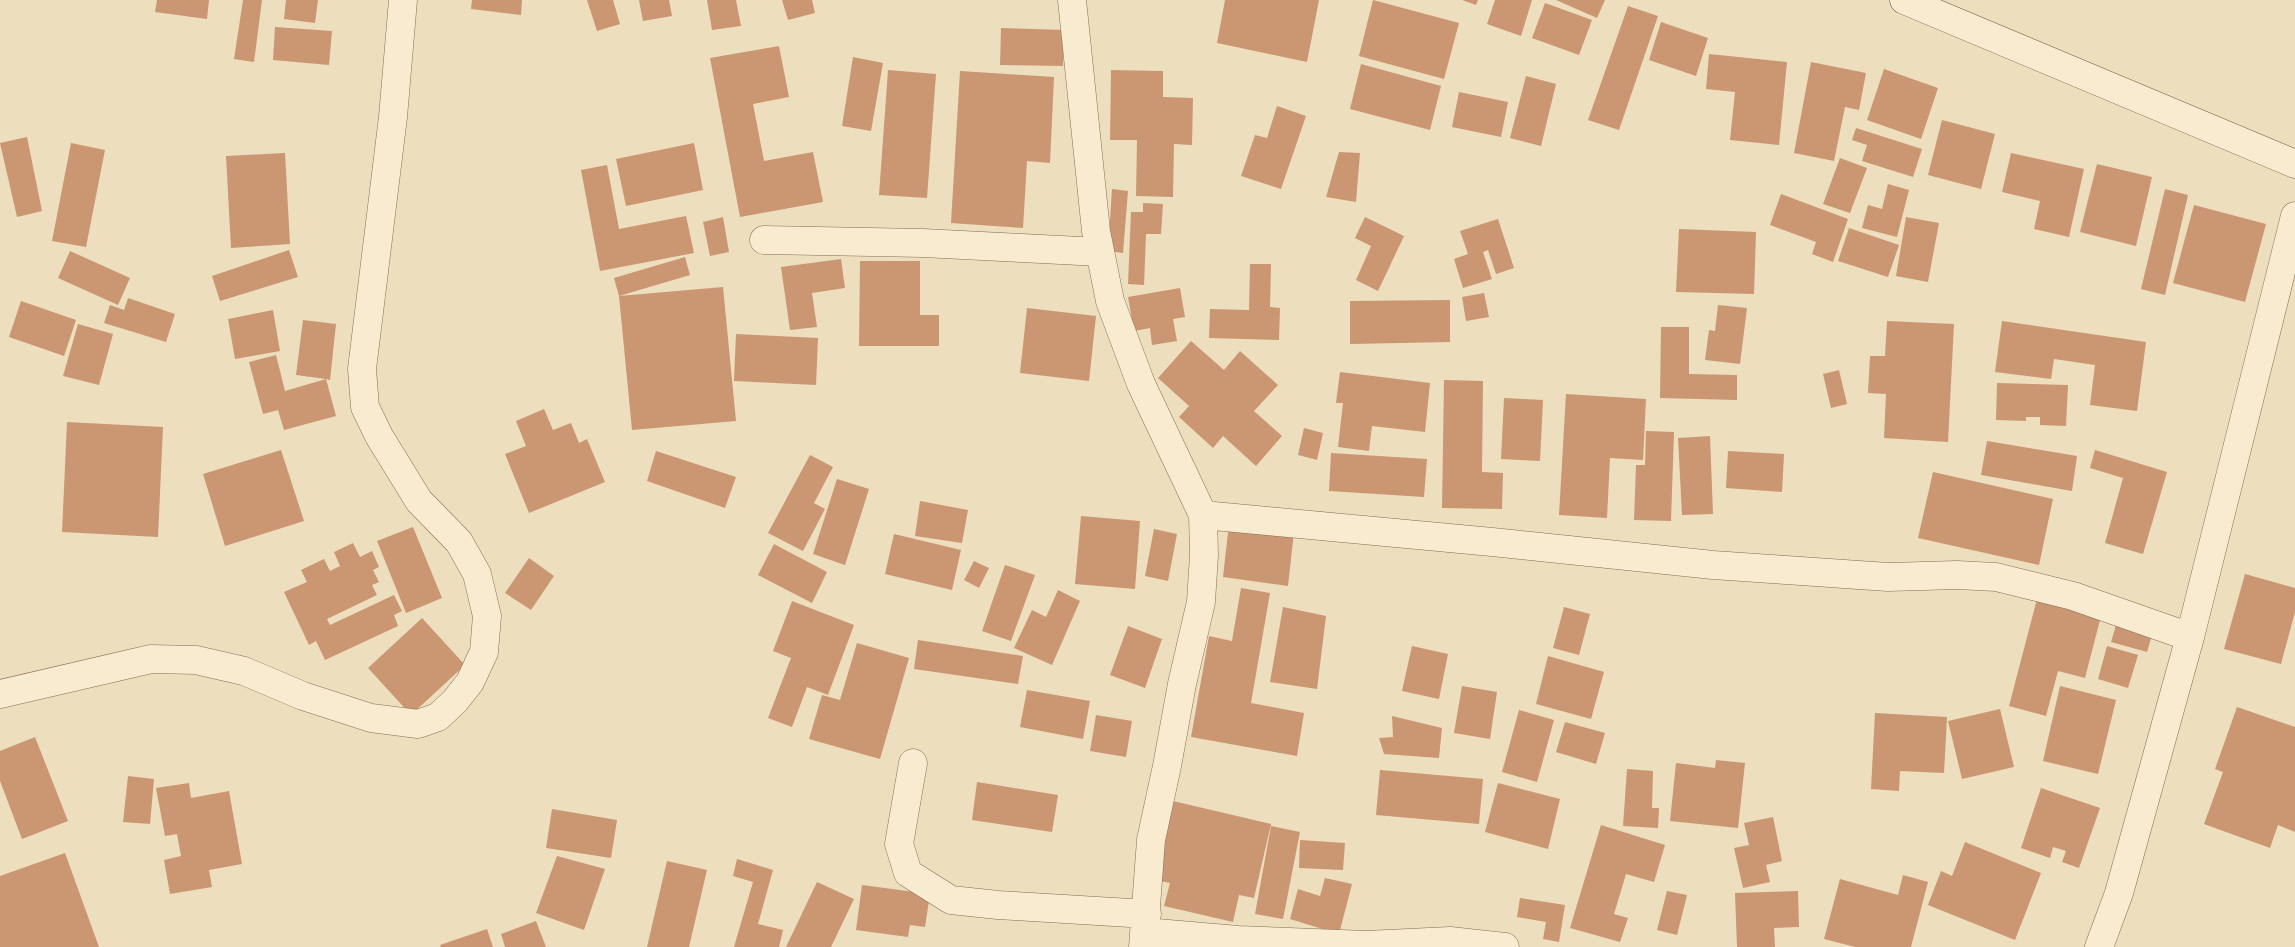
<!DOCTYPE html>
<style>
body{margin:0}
canvas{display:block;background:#eddebd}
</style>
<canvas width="2295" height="947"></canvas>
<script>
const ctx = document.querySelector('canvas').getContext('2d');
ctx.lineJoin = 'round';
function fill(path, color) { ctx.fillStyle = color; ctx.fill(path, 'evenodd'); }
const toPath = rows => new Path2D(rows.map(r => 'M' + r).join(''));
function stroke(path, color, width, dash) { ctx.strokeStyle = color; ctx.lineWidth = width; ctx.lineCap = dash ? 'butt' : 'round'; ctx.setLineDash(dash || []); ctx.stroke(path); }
fill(toPath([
 [157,0,209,0,207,19,155,12],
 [243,0,262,0,254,62,234,59],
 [286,0,318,0,315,23,284,19],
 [472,0,522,0,521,15,471,9],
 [587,0,613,0,620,24,597,31],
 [639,0,669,0,672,16,643,21],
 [707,0,736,0,741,26,712,30],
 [782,0,812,0,815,13,788,20],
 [1225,0,1319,0,1307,62,1217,43],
 [1373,0,1459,23,1444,79,1359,56],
 [1462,0,1478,0,1476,5],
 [1495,0,1532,0,1521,36,1487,24],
 [1556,0,1605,0,1597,18],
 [1545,3,1592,20,1579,55,1532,38],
 [1628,6,1658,16,1619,130,1588,120],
 [1661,22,1708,38,1696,76,1649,60],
 [275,27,332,31,329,65,273,60],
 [1001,28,1064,30,1063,66,1000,65],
 [779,46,789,97,753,104,764,161,813,152,823,202,740,217,710,58],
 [1709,54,1787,62,1779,145,1730,140,1735,92,1706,89],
 [853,57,883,63,871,131,842,126],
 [1811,62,1866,73,1859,110,1845,107,1834,161,1794,153],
 [1361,64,1441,86,1430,130,1350,109],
 [1884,69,1938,88,1921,139,1867,120],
 [888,70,936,74,927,198,879,195],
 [1111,70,1163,71,1163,97,1193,98,1192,145,1174,144,1173,197,1136,196,1137,140,1110,140],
 [960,71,1054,77,1050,163,1027,161,1023,228,951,223],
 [1526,76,1556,84,1541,146,1510,138],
 [1459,92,1508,102,1501,137,1452,127],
 [1277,106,1306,116,1281,189,1241,176,1255,135,1267,138],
 [1942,120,1995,134,1981,189,1928,175],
 [1856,128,1922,149,1913,177,1862,161,1867,145,1852,140],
 [27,137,42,211,17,217,0,143],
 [71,143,105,150,86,247,52,241],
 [694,143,703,190,626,206,616,159],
 [1339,152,1360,153,1356,202,1326,197],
 [285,153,290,244,231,248,226,156],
 [2011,153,2084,169,2069,237,2034,229,2040,201,2002,192],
 [1840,158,1867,168,1850,213,1823,204],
 [2097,164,2152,177,2136,246,2080,232],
 [607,165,619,229,686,216,694,253,600,271,581,170],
 [1888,184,1909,190,1897,237,1862,228,1868,205,1882,209],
 [1112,189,1128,191,1123,253,1108,251],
 [2165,189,2188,195,2165,295,2141,289],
 [1781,194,1848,219,1833,262,1812,254,1816,242,1770,225],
 [1143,203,1163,204,1161,234,1146,234,1144,285,1128,284,1131,212,1143,212],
 [2194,205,2266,224,2245,302,2173,283],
 [723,217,729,252,710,256,703,222],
 [1365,217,1404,236,1378,291,1356,280,1371,246,1355,238],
 [1906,217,1939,223,1928,282,1896,276],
 [1498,219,1514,268,1496,274,1488,250,1483,252,1492,279,1463,288,1454,259,1468,254,1460,231],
 [1849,228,1899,245,1888,277,1838,261],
 [1679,229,1756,232,1754,294,1676,292],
 [289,250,298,277,220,301,212,276],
 [70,251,130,278,118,305,58,278],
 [685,257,690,275,619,296,614,278],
 [841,259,845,288,812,293,817,327,790,330,781,267],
 [860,261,920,261,920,315,939,315,939,346,859,346],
 [1250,264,1271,264,1270,307,1280,308,1279,340,1209,338,1210,309,1249,310],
 [723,287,736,421,632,430,619,296],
 [1180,288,1185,317,1173,319,1177,341,1152,345,1150,328,1134,331,1128,297],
 [1484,293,1489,317,1466,321,1462,297],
 [128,298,175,314,166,342,104,323,110,305,124,310],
 [1450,300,1450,342,1350,344,1350,301],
 [21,301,76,320,64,356,9,337],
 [1718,305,1747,308,1740,364,1705,360,1709,330,1715,331],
 [1027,308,1096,316,1089,381,1020,373],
 [273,310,280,351,235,359,228,319],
 [303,320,336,324,330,380,326,379,336,416,284,430,278,410,263,414,249,362,276,355,285,391,326,379,296,375],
 [1887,321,1954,324,1948,442,1884,438,1886,394,1868,393,1870,356,1885,356],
 [2002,321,2146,342,2137,411,2090,405,2095,365,2054,359,2051,379,1995,372],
 [78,324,113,334,99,385,63,376],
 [1661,327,1689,327,1689,374,1737,375,1737,400,1660,398],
 [736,334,818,338,816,385,734,381],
 [1191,341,1224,370,1240,351,1278,385,1254,411,1282,436,1256,466,1223,436,1213,448,1179,417,1189,406,1158,378],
 [1839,370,1847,404,1831,408,1823,374],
 [1340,372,1430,383,1425,432,1372,426,1369,451,1338,447,1343,403,1336,403],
 [1444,380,1483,381,1482,472,1503,473,1502,509,1442,508],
 [1997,383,2068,385,2066,426,2040,425,2040,417,2026,417,2026,421,1996,420],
 [1566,394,1646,399,1643,460,1610,458,1607,518,1559,515],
 [1504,398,1543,400,1540,461,1501,459],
 [544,409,553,430,571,423,579,443,587,439,605,482,529,513,505,454,526,446,516,421],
 [67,422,163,427,158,537,62,532],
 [1304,428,1323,433,1317,460,1298,455],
 [1646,431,1674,432,1671,521,1634,520,1636,465,1645,465],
 [1710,436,1713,514,1682,515,1678,438],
 [1987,441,2077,456,2072,491,1981,475],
 [281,450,304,521,225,546,203,474],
 [2095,450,2167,472,2143,554,2105,543,2123,478,2090,468],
 [656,451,736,477,725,508,647,481],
 [1728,451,1784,454,1782,492,1726,488],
 [1331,453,1427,459,1424,497,1329,491],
 [810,455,833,467,814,503,825,509,803,551,768,533],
 [1933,472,2053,499,2039,565,1918,538],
 [837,479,869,489,845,565,813,554],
 [920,501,968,510,962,543,915,536],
 [1081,516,1140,521,1135,589,1075,584],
 [1229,524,1294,532,1288,586,1223,577],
 [413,527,442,598,406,613,377,541],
 [1154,529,1177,534,1168,581,1145,576],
 [894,534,961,550,952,590,885,574],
 [353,543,360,557,372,551,379,567,373,570,379,582,372,585,377,595,327,619,330,625,394,595,402,611,394,615,398,626,325,660,316,641,309,645,284,592,307,582,301,570,324,559,330,571,340,566,334,552],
 [774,544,827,572,812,603,758,575],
 [529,558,554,576,531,610,505,593],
 [974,561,989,568,979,588,964,580],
 [1005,565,1035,575,1011,641,982,631],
 [2245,574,2295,588,2295,612,2281,664,2224,649],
 [1241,588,1270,593,1251,703,1304,713,1297,756,1191,737,1209,636,1232,641],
 [1058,590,1080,601,1052,665,1014,648,1032,610,1046,617],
 [2037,599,2101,616,2085,678,2058,671,2046,716,2009,706],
 [792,601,854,625,828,695,807,687,792,727,768,718,791,658,773,651],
 [1283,607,1326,616,1317,689,1270,682],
 [1564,607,1590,614,1579,655,1553,648],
 [422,618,465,665,411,715,368,668],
 [2116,625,2152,635,2147,652,2111,642],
 [1128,626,1162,639,1145,688,1110,675],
 [918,640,1023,656,1018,684,914,669],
 [857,643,909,658,880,759,809,739,822,695,840,700],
 [1412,646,1448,654,1439,699,1402,691],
 [2107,646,2138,655,2128,688,2098,679],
 [1548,656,1604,672,1591,719,1536,704],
 [1462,686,1497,692,1490,739,1454,733],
 [2060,686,2116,700,2098,774,2043,761],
 [1027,690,1090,701,1083,739,1020,727],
 [2237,707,2295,727,2295,832,2278,825,2270,848,2204,824,2223,772,2215,769],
 [2000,709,2014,767,1962,779,1948,721],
 [1519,710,1554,720,1537,782,1502,772],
 [1875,713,1947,717,1944,773,1900,771,1899,791,1871,789],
 [1096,715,1132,721,1126,757,1090,751],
 [1392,716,1442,728,1439,758,1384,754,1379,738,1393,737],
 [1565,722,1605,733,1596,764,1556,752],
 [35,737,68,821,22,839,0,781,0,751],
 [1716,760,1745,763,1738,828,1670,821,1676,763,1715,768],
 [1627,769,1653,771,1652,808,1659,808,1658,828,1623,826],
 [1380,770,1483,779,1479,824,1376,815],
 [128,776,154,779,150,824,123,822],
 [977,782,1058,795,1052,832,972,820],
 [189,783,191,798,229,791,242,864,209,870,212,887,170,894,164,860,181,856,177,834,165,836,156,788],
 [1498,783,1560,799,1548,849,1485,832],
 [2041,788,2100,808,2079,868,2062,862,2066,851,2053,847,2050,858,2021,848],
 [1173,801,1271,824,1254,898,1239,895,1233,922,1164,906,1170,883,1155,880],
 [552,809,617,820,611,858,546,848],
 [1773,817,1782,861,1766,865,1770,882,1743,888,1734,848,1749,845,1744,823],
 [1601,825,1665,845,1654,882,1626,874,1614,914,1628,918,1620,942,1570,928],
 [1271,826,1300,832,1283,919,1255,914],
 [1300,840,1345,843,1343,870,1299,868],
 [1965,842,2041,873,2015,940,1928,905,1941,871,1952,876],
 [65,853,99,947,0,947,0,876],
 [557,856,605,869,584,930,536,913],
 [737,859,773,870,758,924,783,930,779,947,734,947,753,882,733,876],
 [667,861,707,870,689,947,647,947],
 [1903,875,1928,882,1911,947,1855,947,1824,939,1840,879,1898,895],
 [1325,878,1352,884,1339,934,1290,919,1298,889,1320,896],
 [817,882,854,899,831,947,786,947],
 [862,885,930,894,925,927,910,925,908,937,856,930],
 [1667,891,1687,895,1677,935,1657,930],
 [1798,891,1799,927,1774,928,1775,947,1737,947,1735,893],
 [1520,898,1565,905,1559,942,1543,939,1546,922,1517,917],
 [536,921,546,947,505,947,501,934],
 [487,929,493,947,441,947,440,945]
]), '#cb9672');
const minor = toPath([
 [1072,0,1096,231,1110,301,1141,384,1203,515,1204,555,1201,602,1182,684,1167,766,1151,840,1143,947],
 [764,240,923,243,1100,252],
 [1203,515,1492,542,1713,565,1888,577,1957,575,1996,577,2073,596,2190,637],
 [0,694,151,659,196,660,244,671,303,696,371,718,418,724,438,717,455,701,470,682,484,652,487,616,477,574,459,542,419,501,379,436,365,407,362,369,393,117,403,0],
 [913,763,899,844,908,873,951,900,998,905,1147,914],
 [1145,932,1238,940,1366,945,1450,941,1505,947],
 [2099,947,2119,893,2190,637,2295,216]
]);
const secondary = toPath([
 [1904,0,2295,164]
]);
stroke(minor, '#846e56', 29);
stroke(secondary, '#654f3a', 29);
stroke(minor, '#f8ebcf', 28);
stroke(secondary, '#f8ebcf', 28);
</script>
